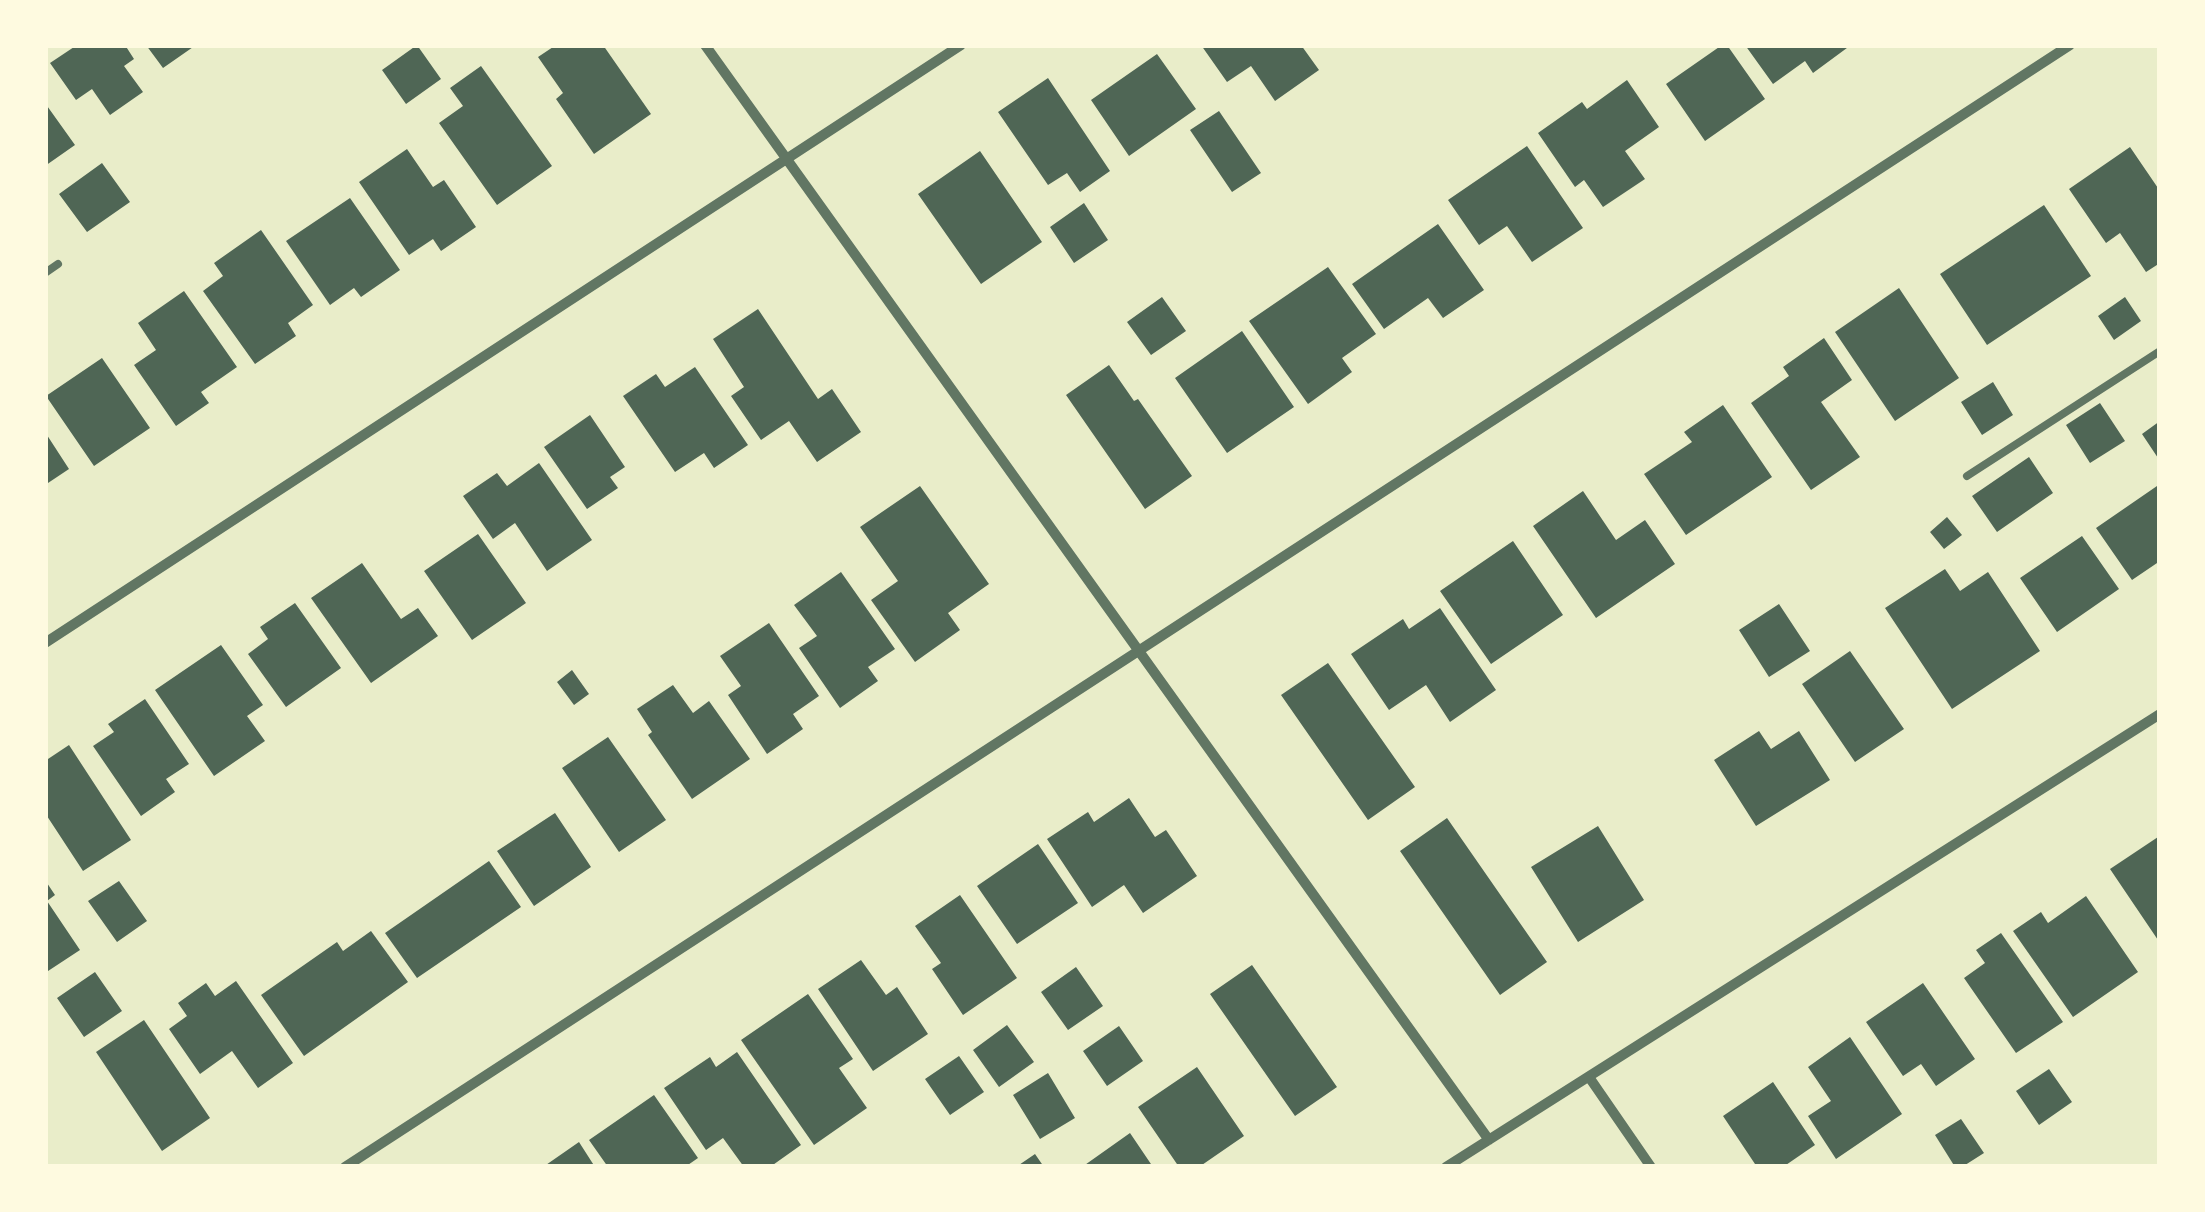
<!DOCTYPE html>
<style>
body{margin:0}
#map{position:relative;width:2205px;height:1212px;overflow:hidden;background:#e9edc9;font-family:"Noto Sans",sans-serif}
canvas{display:block}
.frame{position:absolute;inset:0;border:48px solid #fefae0;pointer-events:none}
</style>
<div id="map">
<canvas width="2205" height="1212"></canvas>
<div class="frame"></div>
</div>
<script>
const ctx = document.querySelector('canvas').getContext('2d');
ctx.lineJoin = 'round';
function fill(path, color) { ctx.fillStyle = color; ctx.fill(path, 'evenodd'); }
const toPath = rows => new Path2D(rows.map(r => 'M' + r).join(''));
function stroke(path, color, width, dash) { ctx.strokeStyle = color; ctx.lineWidth = width; ctx.lineCap = dash ? 'butt' : 'round'; ctx.setLineDash(dash || []); ctx.stroke(path); }
fill(toPath([
 [77,45,125,45,134,59,124,66,143,92,110,115,92,89,76,100,50,63],
 [146,45,196,45,163,68],
 [417,45,441,79,406,104,382,70],
 [556,45,603,45,651,114,594,154,556,99,563,93,538,57],
 [1201,45,1301,45,1319,70,1275,101,1251,66,1227,82],
 [1722,45,1727,45,1765,99,1705,141,1666,84],
 [1745,45,1851,45,1813,73,1805,61,1773,84],
 [1157,54,1196,109,1129,156,1091,100],
 [481,66,552,166,497,205,439,123,463,106,450,88],
 [1048,78,1110,171,1080,192,1067,173,1048,185,998,112],
 [1627,80,1659,127,1625,151,1645,179,1603,207,1584,180,1575,187,1538,133,1582,102,1587,109],
 [45,103,75,145,45,166],
 [1219,111,1261,173,1232,192,1190,130],
 [1527,146,1583,228,1532,262,1507,226,1479,245,1448,200],
 [2130,147,2160,191,2160,263,2146,272,2120,233,2106,243,2069,189],
 [407,149,433,187,444,180,476,227,441,251,433,239,409,255,359,182],
 [980,151,1042,242,981,284,918,194],
 [102,163,130,202,87,232,59,194],
 [350,198,400,270,361,297,354,288,330,305,286,241],
 [1084,203,1108,240,1074,263,1050,227],
 [2044,205,2091,276,1987,345,1940,274],
 [1438,224,1484,290,1443,318,1428,298,1384,329,1352,284],
 [261,230,313,305,288,323,296,336,255,364,203,291,223,276,214,263],
 [1328,267,1376,334,1342,358,1352,372,1308,404,1249,321],
 [1899,288,1959,378,1895,421,1835,332],
 [184,291,237,367,201,392,209,403,176,426,134,365,156,350,138,323],
 [1162,297,1186,331,1151,355,1127,322],
 [2125,297,2141,321,2114,340,2098,316],
 [758,309,818,399,832,389,861,432,817,462,789,421,761,440,731,396,744,387,713,339],
 [1242,331,1294,407,1227,453,1175,378],
 [1824,338,1852,380,1821,402,1860,457,1811,490,1751,403,1789,376,1783,367],
 [102,358,150,428,94,466,46,396],
 [1109,365,1134,401,1138,399,1192,476,1145,509,1066,395],
 [695,367,748,445,714,468,704,453,675,472,623,396,656,374,665,387],
 [1993,382,2013,415,1982,435,1961,402],
 [2100,403,2125,441,2090,463,2066,425],
 [1723,405,1772,477,1686,535,1644,474,1692,442,1684,432],
 [590,415,625,467,610,477,618,488,587,509,544,447],
 [2160,421,2160,461,2142,434],
 [45,432,69,469,45,485],
 [2029,457,2053,493,1997,532,1972,496],
 [539,463,592,540,547,571,515,523,493,539,463,496,497,473,507,486],
 [920,486,989,584,948,613,960,630,915,662,871,600,898,581,860,527],
 [2157,486,2160,491,2160,561,2132,580,2096,528],
 [1583,491,1616,540,1645,520,1675,564,1596,618,1533,526],
 [1947,517,1962,535,1944,549,1930,532],
 [478,534,526,603,472,640,424,571],
 [2082,536,2119,589,2057,632,2020,578],
 [1513,541,1563,615,1491,664,1440,591],
 [362,563,401,619,418,608,438,636,371,683,311,598],
 [1945,569,1960,591,1988,572,2040,651,1952,709,1885,608],
 [841,572,895,649,868,667,878,681,840,708,799,648,817,636,794,605],
 [295,603,341,668,286,707,248,654,268,639,260,627],
 [1779,604,1810,651,1769,677,1739,630],
 [1440,608,1496,690,1450,722,1426,685,1389,710,1351,654,1403,619,1409,629],
 [769,623,819,696,793,714,803,729,767,754,728,695,741,686,720,656],
 [221,645,263,705,247,716,265,741,214,776,155,690],
 [1850,651,1904,729,1855,762,1802,684],
 [1328,663,1415,787,1368,820,1281,695],
 [572,670,589,694,574,705,557,682],
 [673,685,693,713,709,701,750,759,692,799,648,735,652,732,637,709],
 [145,699,189,764,166,779,175,792,141,816,93,746,114,732,108,724],
 [1759,731,1771,749,1799,731,1830,780,1756,826,1714,760],
 [608,737,666,820,619,852,562,768],
 [69,745,131,840,83,871,45,813,45,761],
 [1129,798,1155,837,1166,830,1197,876,1143,913,1124,885,1092,907,1047,839,1088,812,1094,822],
 [555,813,591,867,534,906,497,851],
 [1447,818,1547,962,1500,995,1400,851],
 [1598,826,1644,900,1578,942,1531,867],
 [2158,837,2160,840,2160,943,2110,869],
 [1038,844,1078,903,1017,944,977,886],
 [489,861,521,907,417,978,385,933],
 [45,880,55,895,47,901,80,950,45,973],
 [119,881,147,921,117,942,88,901],
 [960,895,1017,978,963,1015,932,969,941,963,915,926],
 [2086,896,2138,972,2073,1017,2013,931,2041,912,2048,923],
 [371,931,408,982,304,1056,261,995,337,942,343,951],
 [2001,933,2063,1022,2016,1053,1964,978,1985,963,1976,950],
 [861,960,886,995,897,987,928,1034,873,1071,818,989],
 [1252,965,1337,1087,1295,1116,1210,994],
 [1076,967,1103,1006,1068,1030,1041,992],
 [95,972,122,1011,84,1037,57,998],
 [236,981,293,1063,258,1088,232,1051,200,1074,169,1029,187,1016,178,1003,206,983,215,996],
 [1923,983,1975,1059,1936,1086,1921,1064,1903,1076,1866,1022],
 [808,994,853,1059,839,1068,867,1108,814,1145,741,1040],
 [144,1020,210,1118,162,1151,96,1052],
 [1007,1025,1034,1062,999,1087,973,1050],
 [1119,1026,1143,1061,1107,1086,1083,1051],
 [1850,1037,1902,1114,1836,1159,1808,1116,1831,1101,1808,1067],
 [737,1052,801,1145,770,1167,744,1167,723,1138,706,1150,664,1088,710,1057,716,1067],
 [959,1056,984,1092,950,1115,925,1079],
 [1197,1067,1244,1136,1199,1167,1179,1167,1138,1107],
 [2049,1069,2072,1102,2039,1125,2016,1091],
 [1048,1073,1075,1118,1040,1139,1013,1095],
 [1773,1082,1815,1145,1783,1167,1757,1167,1723,1116],
 [654,1095,698,1158,685,1167,608,1167,589,1140],
 [1961,1119,1984,1153,1962,1167,1955,1167,1935,1135],
 [1130,1133,1153,1167,1082,1167],
 [579,1142,595,1167,543,1167],
 [1035,1154,1044,1167,1016,1167]
]), '#4f6655');
stroke(toPath([
 [45,273,58,264],
 [1967,476,2160,351]
]), '#617663', 8);
stroke(toPath([
 [705,45,1489,1140],
 [45,643,961,45],
 [1589,1077,1651,1167],
 [345,1167,2070,45],
 [1446,1167,2160,714]
]), '#617663', 10);
</script>
